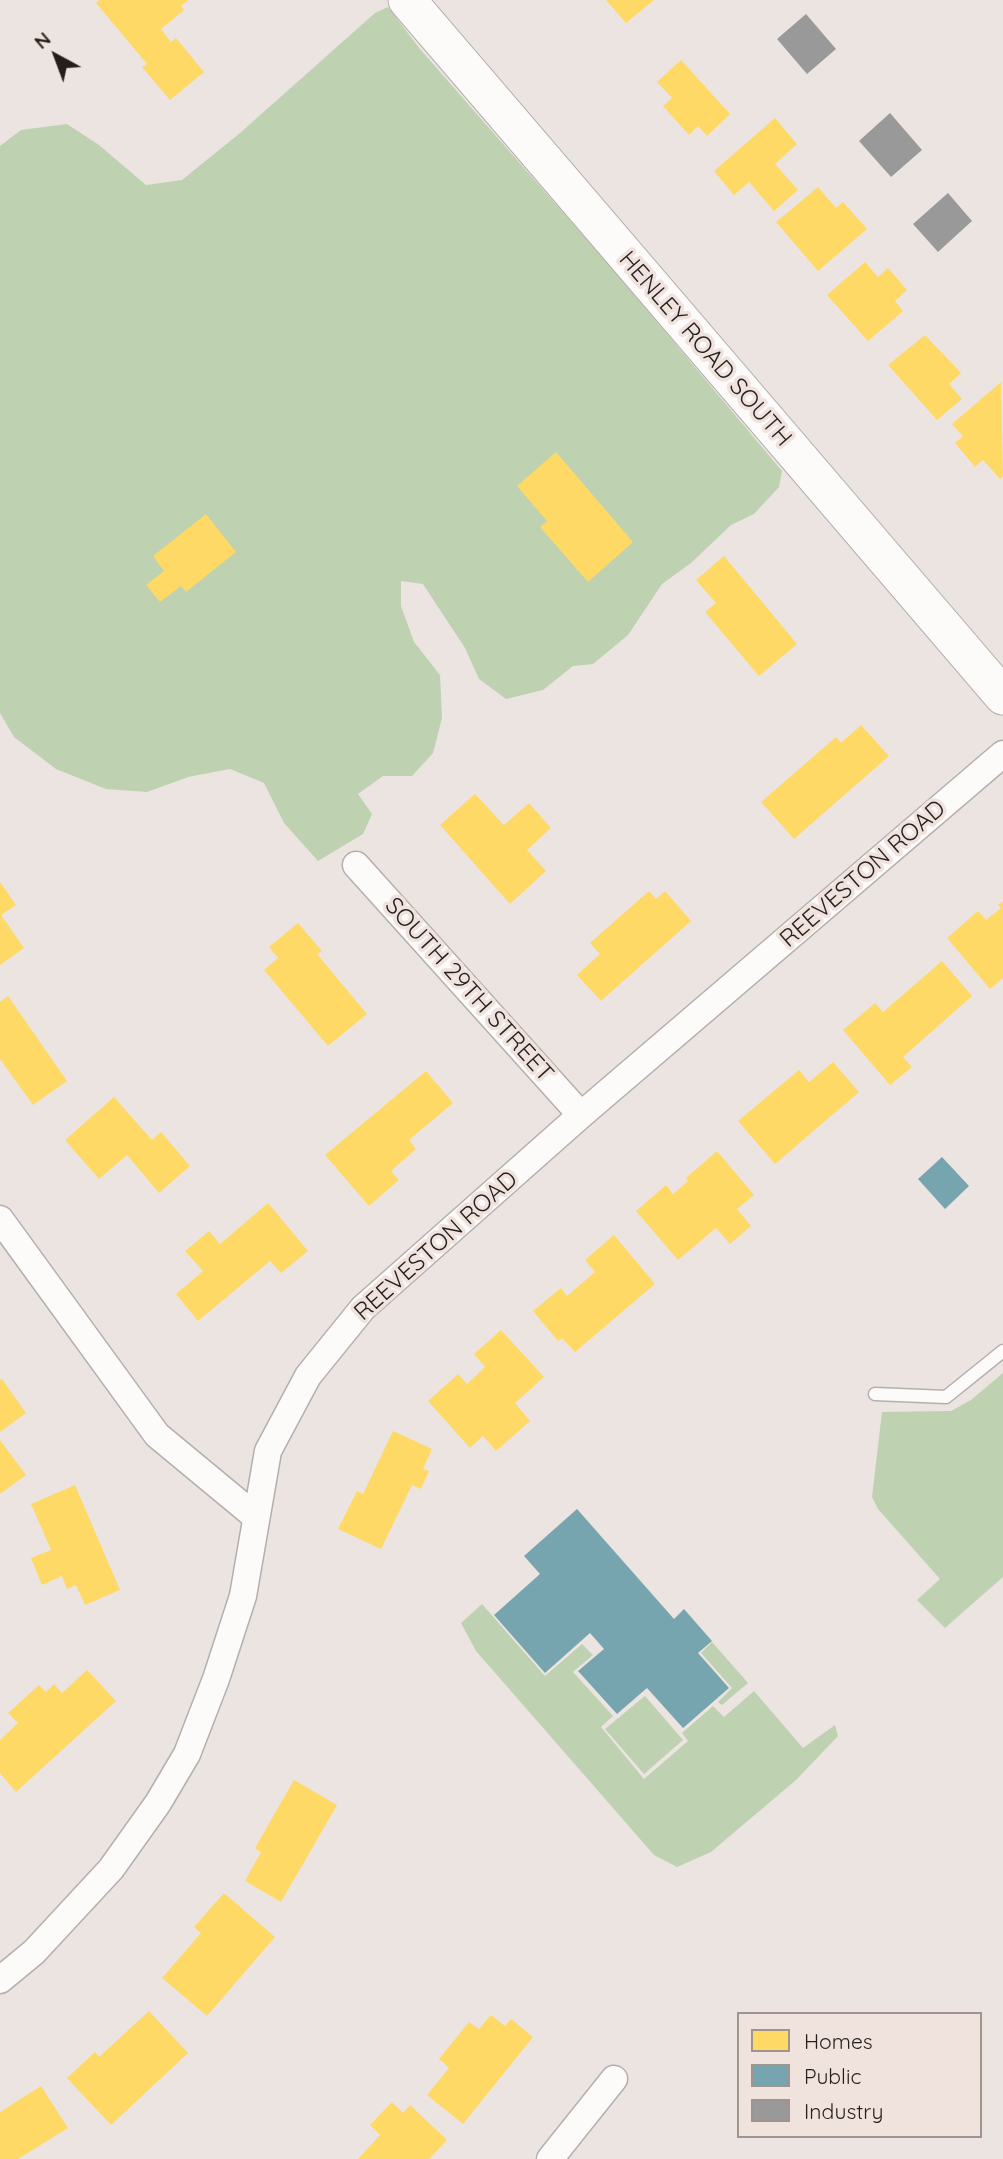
<!DOCTYPE html>
<style>
body{margin:0}
#map{position:relative;width:1003px;height:2159px;overflow:hidden;background:#ece4e1;font-family:Quicksand,sans-serif}
canvas{display:block}
.legend{position:absolute;left:737px;top:2012px;width:245px;height:126px;box-sizing:border-box;background:#f0e2dd;border:2px solid #9e9490;margin:0;padding:9px 12px;list-style:none;font-size:21px;color:#241f1d}
.legend li{display:flex;align-items:center;gap:14px;height:35px}
.legend b{width:35px;border:2px solid #9e9490}
.north{position:absolute;left:21px;top:21px;width:70px;height:70px;-webkit-text-stroke:5px #f0e2dd;paint-order:stroke;rotate:319deg;font-size:19px;font-weight:700;line-height:28px;text-align:center;color:#241f1d}
.north::after{content:'';display:block;margin:auto;width:24px;height:32px;background:#241f1d;clip-path:polygon(50% 0,100% 100%,50% 72%,0 100%)}
</style>
<div id="map">
<canvas width="1003" height="2159"></canvas>
<ul class="legend">
<li><b style="height:19px;background:#ffd966"></b>Homes</li>
<li><b style="height:19px;background:#76a5af"></b>Public</li>
<li><b style="height:19px;background:#999"></b>Industry</li>
</ul>
<div class="north">N</div>
</div>
<script>
const ctx = document.querySelector('canvas').getContext('2d');
ctx.lineJoin = 'round';
function fill(path, color) { ctx.fillStyle = color; ctx.fill(path, 'evenodd'); }
const toPath = rows => new Path2D(rows.map(r => 'M' + r).join(''));
function stroke(path, color, width, dash) { ctx.strokeStyle = color; ctx.lineWidth = width; ctx.lineCap = dash ? 'butt' : 'round'; ctx.setLineDash(dash || []); ctx.stroke(path); }
function write(font, color, halo, rows, align = 'center') {
  ctx.font = font + ' Quicksand,sans-serif'; ctx.lineWidth = 7; ctx.setLineDash([]); ctx.textBaseline = 'middle'; ctx.strokeStyle = halo; ctx.fillStyle = color; for (const [text, x, y, turn = 0] of rows) {
    ctx.save(); ctx.translate(x, y); ctx.rotate((+turn || 0) * Math.PI / 180); ctx.textAlign = isNaN(turn) ? turn : align; if (halo) ctx.strokeText(text, 0, 0); ctx.fillText(text, 0, 0); ctx.restore();
  }
}
fill(toPath([
 [388,7,420,49,615,272,782,471,779,487,754,514,731,525,691,563,662,584,628,635,593,664,573,666,543,690,506,699,479,679,465,648,423,584,401,581,401,606,414,642,440,675,442,718,433,753,412,776,383,776,358,794,372,814,363,834,318,861,284,823,264,783,230,769,188,777,147,792,106,789,56,769,14,737,0,713,0,146,21,130,67,124,99,145,146,185,182,180,240,133,375,13],
 [1003,1373,1003,1577,945,1628,917,1600,940,1579,878,1509,872,1497,882,1412,951,1411,971,1400],
 [482,1604,545,1676,582,1644,593,1655,573,1672,613,1716,601,1727,644,1779,688,1741,682,1733,713,1706,724,1717,754,1691,803,1748,835,1725,838,1736,796,1780,711,1852,677,1867,654,1855,476,1651,461,1623],
 [712,1642,748,1683,722,1705,718,1702,732,1688,701,1653],
 [645,1696,683,1740,644,1774,605,1729]
]), '#bed1b1');
fill(toPath([
 [99,0,188,0,181,6,184,10,161,29,171,42,176,38,204,72,170,100,142,67,147,64,96,3],
 [606,0,654,0,626,23],
 [681,60,730,114,707,136,698,126,689,135,663,106,672,98,657,82],
 [775,118,797,144,775,164,798,190,774,211,749,182,734,195,714,171],
 [818,187,836,208,843,202,867,229,818,271,776,222],
 [865,262,878,277,888,268,907,290,895,301,903,311,868,341,827,295],
 [925,335,961,373,949,384,962,399,937,420,888,365],
 [1001,382,1003,476,1000,479,983,460,975,467,955,443,963,436,952,424],
 [556,452,633,542,588,582,540,527,547,521,517,486],
 [206,514,236,552,186,592,181,586,160,602,146,585,164,571,153,556],
 [724,556,797,644,759,676,705,612,716,603,696,580],
 [861,725,889,756,794,839,761,802,836,737,841,743],
 [475,794,504,825,529,803,551,828,527,850,546,871,510,904,440,825],
 [0,882,16,905,1,915,24,948,0,965],
 [649,891,656,899,665,891,691,921,601,1001,577,975,600,954,590,943],
 [1003,901,1003,978,990,989,947,938,978,911,986,920,1001,908,998,905],
 [298,923,322,951,317,954,367,1014,328,1046,264,970,278,958,269,947],
 [942,961,972,996,903,1057,912,1067,890,1085,843,1030,875,1003,883,1012],
 [8,996,67,1081,33,1105,0,1059,0,1002],
 [833,1062,859,1092,775,1164,738,1121,799,1070,809,1082],
 [426,1071,453,1103,409,1140,416,1149,391,1171,399,1180,369,1206,325,1155],
 [114,1097,152,1140,161,1132,190,1166,159,1193,127,1155,99,1179,65,1140],
 [717,1151,754,1195,737,1209,751,1226,730,1244,716,1228,678,1260,636,1211,666,1185,673,1194,688,1181,686,1178],
 [268,1203,308,1251,281,1273,270,1261,198,1321,176,1294,203,1271,185,1251,209,1231,220,1244],
 [614,1235,655,1284,575,1352,562,1338,558,1341,533,1311,561,1288,567,1296,595,1272,585,1260],
 [501,1330,544,1377,515,1403,530,1421,496,1451,483,1436,470,1448,428,1401,458,1374,467,1384,485,1367,474,1354],
 [2,1379,26,1413,0,1432,0,1380],
 [393,1431,432,1449,423,1469,429,1471,421,1489,412,1485,381,1549,338,1529,357,1491,363,1494],
 [0,1440,26,1475,0,1494],
 [75,1485,120,1590,85,1605,76,1585,67,1589,62,1576,42,1585,31,1558,51,1550,31,1504],
 [87,1670,116,1701,16,1792,0,1773,0,1740,18,1723,8,1713,39,1685,46,1692,54,1684,62,1693],
 [294,1780,337,1805,281,1902,245,1881,261,1852,255,1848],
 [224,1893,275,1937,207,2016,162,1978,201,1933,194,1927],
 [149,2011,188,2053,111,2125,67,2078,95,2052,99,2057],
 [491,2015,505,2026,511,2019,533,2037,463,2124,427,2095,449,2068,439,2059,469,2022,479,2029],
 [41,2086,68,2128,18,2159,0,2159,0,2112],
 [392,2102,403,2113,410,2105,447,2140,429,2159,358,2159,380,2135,370,2125]
]), '#ffd966');
fill(toPath([
 [942,1157,969,1186,945,1209,918,1179],
 [577,1509,674,1619,684,1609,712,1641,698,1653,729,1688,683,1728,647,1688,617,1714,578,1671,604,1649,590,1633,545,1673,494,1615,540,1574,524,1556]
]), '#76a5af');
fill(toPath([
 [806,14,836,49,807,74,777,39],
 [890,113,922,150,891,177,859,141],
 [948,193,972,221,938,252,913,224]
]), '#999');
const lane = toPath([
 [875,1394,946,1397,1003,1351]
]);
const street = toPath([
 [356,865,581,1115],
 [0,1219,157,1435,256,1517],
 [0,1980,34,1952,111,1869,158,1803,187,1754,216,1679,243,1596,268,1451,308,1376,363,1308,581,1115,1003,754],
 [550,2159,614,2079]
]);
const secondary = toPath([
 [407,0,1003,696]
]);
stroke(lane, '#b4afad', 15);
stroke(street, '#b4afad', 29);
stroke(secondary, '#b4afad', 39);
stroke(lane, '#fcfbfa', 12);
stroke(street, '#fcfbfa', 26);
stroke(secondary, '#fcfbfa', 37);
write('24px', '#241f1d', '#f0e2dd', [
 ["HENLEY ROAD SOUTH",705,349,49],
 ["REEVESTON ROAD",863,874,-41],
 ["SOUTH 29TH STREET",469,990,48],
 ["REEVESTON ROAD",436,1246,-42]
]);
</script>
